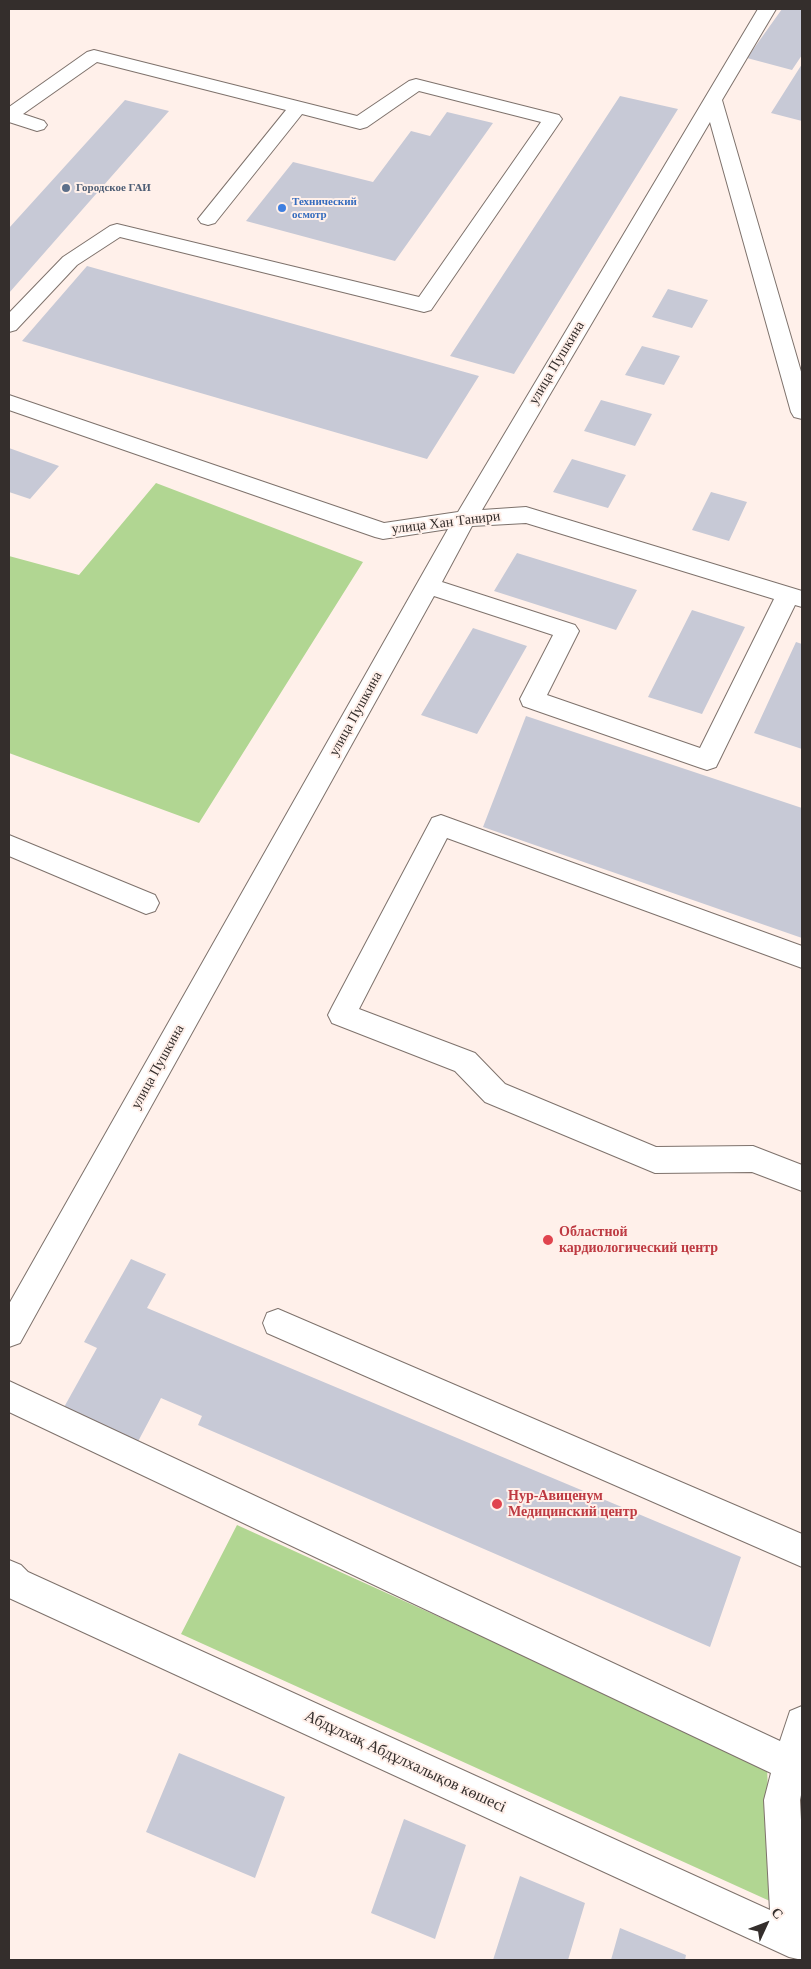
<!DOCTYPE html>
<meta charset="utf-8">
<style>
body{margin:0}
#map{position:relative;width:811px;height:1969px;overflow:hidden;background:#fff0ea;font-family:Georgia,serif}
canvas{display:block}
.frame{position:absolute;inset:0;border:10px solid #342e2c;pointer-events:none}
.north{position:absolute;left:741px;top:1899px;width:50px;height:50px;-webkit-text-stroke:4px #fff0ea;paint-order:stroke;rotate:47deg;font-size:14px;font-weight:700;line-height:20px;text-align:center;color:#342e2c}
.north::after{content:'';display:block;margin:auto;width:18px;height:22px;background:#342e2c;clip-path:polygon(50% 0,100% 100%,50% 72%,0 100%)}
</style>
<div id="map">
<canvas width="811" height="1969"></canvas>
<div class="frame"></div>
<div class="north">С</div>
</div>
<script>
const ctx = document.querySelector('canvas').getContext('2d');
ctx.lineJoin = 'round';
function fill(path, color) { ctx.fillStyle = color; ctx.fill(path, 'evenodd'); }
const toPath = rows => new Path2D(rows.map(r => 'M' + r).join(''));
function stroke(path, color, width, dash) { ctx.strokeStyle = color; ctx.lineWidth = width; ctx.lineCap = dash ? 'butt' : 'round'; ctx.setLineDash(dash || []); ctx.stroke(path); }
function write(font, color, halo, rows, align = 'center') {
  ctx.font = font + ' Georgia,serif'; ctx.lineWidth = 4; ctx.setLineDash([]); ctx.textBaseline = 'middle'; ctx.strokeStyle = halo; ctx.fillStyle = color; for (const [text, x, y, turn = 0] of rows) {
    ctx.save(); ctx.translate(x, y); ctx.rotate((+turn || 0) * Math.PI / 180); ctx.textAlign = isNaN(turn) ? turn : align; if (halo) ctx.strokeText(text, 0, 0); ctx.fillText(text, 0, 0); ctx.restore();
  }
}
fill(toPath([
 [156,483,363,562,199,823,9,753,9,556,79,575],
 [237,1525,767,1766,772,1902,181,1634]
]), '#b1d692');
fill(toPath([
 [782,9,802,9,802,55,792,70,747,58],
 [802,64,802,121,771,113],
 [620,96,678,109,514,374,450,356],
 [125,100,169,111,9,293,9,228],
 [447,112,493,123,395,261,246,221,293,162,373,182,411,131,430,136],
 [87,266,479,376,427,459,22,341],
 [668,289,708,300,692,328,652,317],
 [642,346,680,356,664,385,625,375],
 [601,400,652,414,635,446,584,431],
 [9,448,59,466,30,499,9,492],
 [572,459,626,475,608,508,553,492],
 [711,492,747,502,729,541,692,530],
 [517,553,637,590,616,630,494,591],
 [692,610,745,627,702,714,648,697],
 [473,628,527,646,477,734,421,715],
 [796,642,802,644,802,749,754,733],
 [526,716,802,808,802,938,483,827],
 [131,1259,166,1274,147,1308,741,1557,710,1647,198,1425,202,1416,161,1398,133,1451,58,1418,97,1348,84,1342],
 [179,1753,285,1797,255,1878,146,1832],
 [404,1819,466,1845,435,1939,371,1913],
 [520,1876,585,1903,568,1960,493,1960],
 [620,1928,686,1955,685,1960,611,1960]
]), '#c7c9d6');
const minor = toPath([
 [758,9,776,9,722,100,802,375,802,419,794,417,791,412,710,122,482,510,526,507,802,591,802,607,795,605,716,767,707,770,698,767,523,706,520,699,553,635,434,596,20,1343,9,1347,9,1304,448,529,383,539,375,537,9,410,9,395,384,523,458,512,758,9],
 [526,523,774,599,700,748,547,695,579,631,575,625,442,582,472,526,526,523],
 [94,50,357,116,409,81,416,79,559,115,562,119,431,310,424,312,120,237,77,265,16,330,9,332,9,313,63,257,110,226,117,224,419,297,541,122,419,91,367,127,360,129,302,114,215,223,208,225,201,223,198,219,286,110,97,62,23,114,44,121,47,125,44,129,37,131,9,122,9,107,87,52,94,50],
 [441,815,802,946,802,968,447,838,359,1009,475,1053,505,1084,656,1147,753,1146,802,1165,802,1191,752,1172,655,1173,485,1102,455,1071,332,1023,328,1015,332,1007,432,818,441,815],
 [9,835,155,895,159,903,155,911,146,914,9,856,9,835],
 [278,1309,802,1534,802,1567,267,1333,263,1323,267,1313,278,1309],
 [9,1381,780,1741,790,1711,802,1706,802,1790,800,1800,802,1840,802,1960,789,1957,9,1598,9,1560,21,1565,28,1572,770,1910,764,1800,771,1773,9,1412,9,1381]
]);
stroke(minor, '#7e726c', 2);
fill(minor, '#fff');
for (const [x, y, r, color] of [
 [66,188,5,"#5c6f8a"],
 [282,208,5,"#3f7fe0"],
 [548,1240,6,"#e0444e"],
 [497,1504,6,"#e0444e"]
]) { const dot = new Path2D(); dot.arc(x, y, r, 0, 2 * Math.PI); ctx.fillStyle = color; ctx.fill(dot); stroke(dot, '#fff0ea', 2); }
write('bold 11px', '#4e5e75', '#fff0ea', [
 ["Городское ГАИ",76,188]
], 'left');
write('bold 11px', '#366cbe', '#fff0ea', [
 ["Технический",292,202],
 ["осмотр",292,215]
], 'left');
write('14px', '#342e2c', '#fff0ea', [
 ["улица Пушкина",557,363,-59],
 ["улица Хан Танири",446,523,-7],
 ["улица Пушкина",356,714,-61],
 ["улица Пушкина",158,1067,-61]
]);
write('bold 14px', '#be3a42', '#fff0ea', [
 ["Областной",559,1232],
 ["кардиологический центр",559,1248],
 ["Нур-Авиценум",508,1496],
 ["Медицинский центр",508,1512]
], 'left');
write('16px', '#342e2c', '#fff0ea', [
 ["Абдұлхақ Абдұлхалықов көшесі",405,1762,25]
]);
</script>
